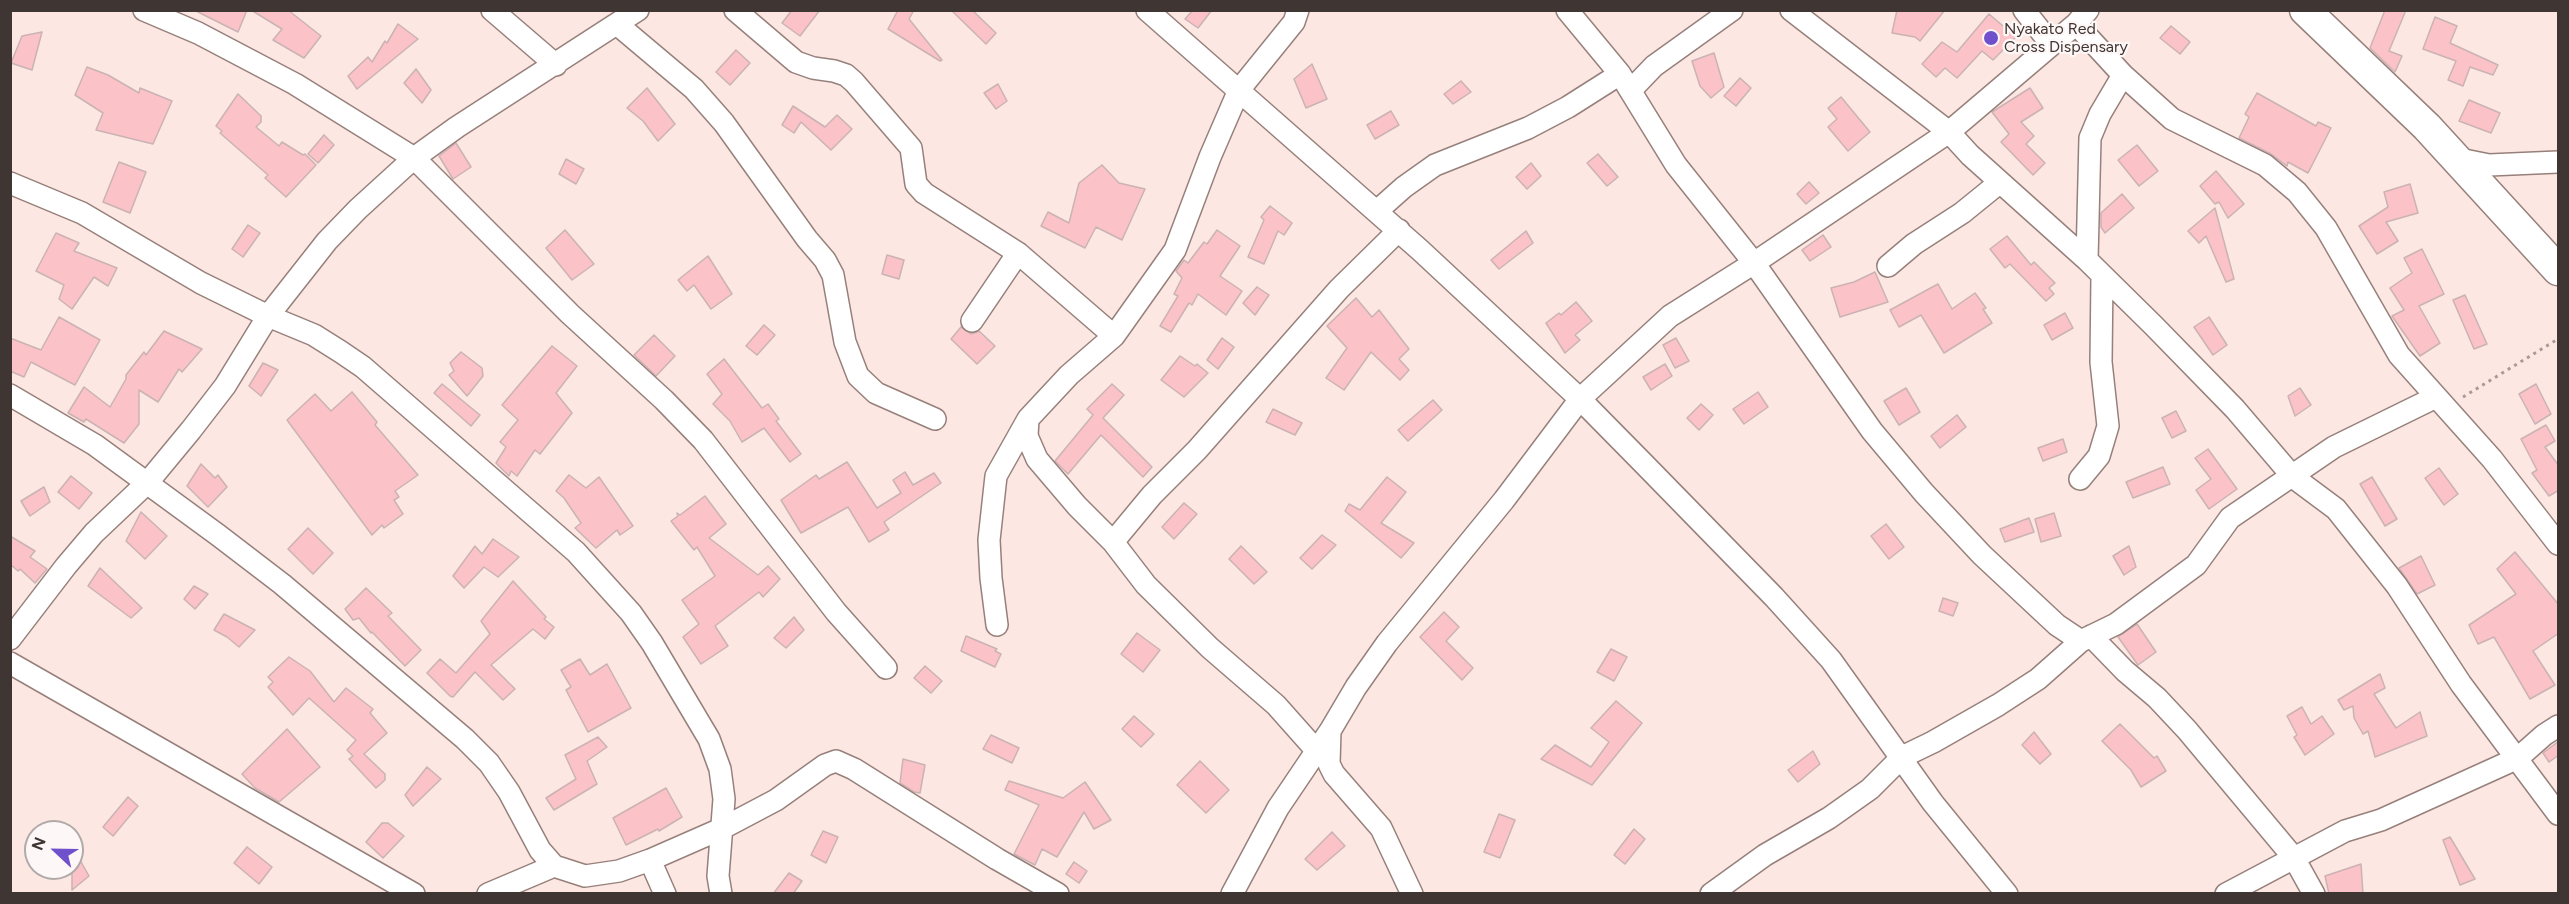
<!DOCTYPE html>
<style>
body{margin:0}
#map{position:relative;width:2569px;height:904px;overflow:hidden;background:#fce7e2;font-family:Figtree,sans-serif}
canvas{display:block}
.frame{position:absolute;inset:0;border:12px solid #3f3532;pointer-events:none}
.north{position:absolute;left:24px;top:820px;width:60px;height:60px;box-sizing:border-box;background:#fdf8f7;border:2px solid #b1aaa8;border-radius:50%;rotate:292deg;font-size:16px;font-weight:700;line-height:24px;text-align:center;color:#3f3532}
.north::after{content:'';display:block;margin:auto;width:21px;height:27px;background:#7051cb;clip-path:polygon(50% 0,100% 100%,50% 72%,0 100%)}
</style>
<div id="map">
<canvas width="2569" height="904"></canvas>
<div class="frame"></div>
<div class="north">N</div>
</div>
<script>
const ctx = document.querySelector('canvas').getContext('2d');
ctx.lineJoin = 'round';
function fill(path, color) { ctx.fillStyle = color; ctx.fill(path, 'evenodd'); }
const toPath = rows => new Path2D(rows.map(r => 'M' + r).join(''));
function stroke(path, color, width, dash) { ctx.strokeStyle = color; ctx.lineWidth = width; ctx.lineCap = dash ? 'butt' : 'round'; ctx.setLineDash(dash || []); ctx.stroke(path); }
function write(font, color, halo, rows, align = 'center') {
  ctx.font = font + ' Figtree,sans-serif'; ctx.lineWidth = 4.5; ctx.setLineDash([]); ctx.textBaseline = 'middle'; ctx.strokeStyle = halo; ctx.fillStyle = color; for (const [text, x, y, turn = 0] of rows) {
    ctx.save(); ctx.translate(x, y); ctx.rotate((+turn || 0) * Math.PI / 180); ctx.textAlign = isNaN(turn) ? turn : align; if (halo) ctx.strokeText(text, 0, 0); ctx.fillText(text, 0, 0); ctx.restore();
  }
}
const building = toPath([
 [194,10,247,10,238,32,194,10],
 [251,10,288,10,321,36,304,58,273,40,282,29,251,10],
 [792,10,820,10,800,36,782,23,792,10],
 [898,10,914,10,909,19,942,60,940,61,888,29,898,10],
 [951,10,972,10,996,33,986,44,951,10],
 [1193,10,1212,10,1198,28,1185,19,1193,10],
 [1897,10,1945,10,1920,41,1915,37,1892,33,1897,10],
 [2385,10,2406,10,2389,51,2402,56,2395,72,2370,48,2385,10],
 [1989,14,2016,37,1993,60,1982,51,1957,78,1945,68,1936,77,1922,64,1942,42,1957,52,1989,14],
 [2435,17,2457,26,2450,43,2498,65,2493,75,2470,67,2463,86,2448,80,2456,61,2423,49,2435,17],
 [398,24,418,39,357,89,348,76,368,57,372,62,385,41,387,43,398,24],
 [2171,26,2190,42,2180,54,2160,38,2171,26],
 [42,32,32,70,11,63,22,36,42,32],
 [736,50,750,63,730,85,716,72,736,50],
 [1714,53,1724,87,1711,98,1700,86,1692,61,1714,53],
 [1312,64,1327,99,1306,108,1294,79,1312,64],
 [87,67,108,75,139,93,140,88,172,101,153,144,96,130,103,113,75,95,87,67],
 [416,69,431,90,422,103,404,83,416,69],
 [1740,78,1751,88,1736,106,1724,96,1740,78],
 [1461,81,1471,92,1453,104,1444,94,1461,81],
 [998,84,1007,101,996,109,984,93,998,84],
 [647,88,675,124,658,141,643,121,627,108,647,88],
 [2030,88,2043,108,2021,122,2034,136,2026,144,2045,163,2033,175,2001,142,2009,134,1992,112,2030,88],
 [2257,93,2316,126,2318,122,2331,128,2308,173,2288,162,2287,166,2271,154,2239,138,2249,117,2245,114,2257,93],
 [238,94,261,116,261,122,256,127,279,146,282,142,303,155,305,154,316,165,286,197,265,178,268,175,220,133,222,131,216,126,238,94],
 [1841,97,1870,132,1848,151,1828,127,1837,119,1828,108,1841,97],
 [2469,100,2500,113,2491,133,2459,121,2469,100],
 [793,106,825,127,837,115,852,129,831,150,801,122,794,133,782,125,793,106],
 [1391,111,1399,125,1375,139,1367,125,1391,111],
 [324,135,334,145,318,163,308,154,324,135],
 [456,143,471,167,453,179,439,156,456,143],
 [2137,145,2158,171,2139,186,2118,160,2137,145],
 [1598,154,1618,177,1607,186,1587,163,1598,154],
 [566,159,584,169,576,184,559,174,566,159],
 [119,162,146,172,130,213,103,202,119,162],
 [1531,163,1541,176,1527,189,1516,177,1531,163],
 [1102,165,1119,183,1145,189,1122,240,1096,227,1085,248,1041,226,1048,212,1069,223,1079,183,1102,165],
 [2216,171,2244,204,2228,218,2219,202,2215,204,2200,186,2216,171],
 [1809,182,1819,193,1806,204,1797,194,1809,182],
 [2410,184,2418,213,2386,222,2398,241,2377,254,2359,226,2388,207,2384,192,2410,184],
 [2122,194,2134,208,2105,233,2101,227,2101,213,2122,194],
 [1270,206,1292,223,1284,235,1278,231,1264,264,1248,257,1264,220,1261,217,1270,206],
 [2215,208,2234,279,2226,282,2206,236,2199,243,2188,231,2215,208],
 [248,225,260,233,243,257,232,249,248,225],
 [565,230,594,264,572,280,546,248,565,230],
 [1217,230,1240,246,1220,276,1242,291,1226,315,1198,294,1192,305,1189,303,1171,332,1160,326,1178,296,1174,294,1182,278,1176,271,1184,260,1188,263,1204,242,1207,244,1217,230],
 [1526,231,1533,243,1499,269,1491,260,1526,231],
 [56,233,79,243,74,251,117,268,108,286,94,277,72,309,59,299,64,285,36,271,56,233],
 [1823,235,1831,247,1810,261,1802,250,1823,235],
 [2007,236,2031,265,2034,262,2055,283,2049,288,2054,294,2046,301,2010,264,2005,268,1990,249,2007,236],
 [2422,249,2444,294,2419,306,2440,343,2420,356,2392,316,2404,310,2390,288,2412,273,2404,258,2422,249],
 [887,255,904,260,899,279,882,274,887,255],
 [708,256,732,294,711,309,694,285,687,291,678,280,708,256],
 [1875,272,1888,302,1840,317,1831,288,1854,282,1875,272],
 [1938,284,1952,309,1975,293,1986,308,1983,309,1992,323,1944,353,1921,315,1899,327,1890,310,1938,284],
 [1257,287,1269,295,1255,315,1243,303,1257,287],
 [2465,295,2487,344,2474,349,2453,300,2465,295],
 [1356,298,1372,317,1379,310,1409,349,1399,359,1409,370,1400,380,1371,352,1344,390,1326,378,1347,348,1327,326,1356,298],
 [1576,302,1592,321,1575,335,1580,340,1565,353,1546,323,1559,313,1561,315,1576,302],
 [2065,313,2073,328,2052,340,2044,325,2065,313],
 [59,317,100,340,75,385,31,362,24,377,10,371,10,338,41,350,59,317],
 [2209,317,2227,345,2213,355,2194,327,2209,317],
 [764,325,775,335,757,355,746,346,764,325],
 [961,327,971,334,979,331,995,346,977,364,951,339,961,327],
 [164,331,202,349,182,372,179,369,158,402,139,390,139,424,124,443,86,419,84,422,68,413,84,387,110,407,126,379,126,375,144,352,146,355,164,331],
 [654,335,675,356,656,376,634,355,654,335],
 [1222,338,1234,347,1218,369,1207,360,1222,338],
 [1676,338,1689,361,1675,368,1663,345,1676,338],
 [552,346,577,366,556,393,572,413,540,454,535,450,517,476,511,471,509,476,496,463,506,447,500,442,518,420,502,405,552,346],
 [461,352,482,368,483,376,467,396,449,375,454,371,450,363,461,352],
 [1180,356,1195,366,1197,364,1208,373,1184,397,1161,380,1180,356],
 [724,359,762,408,768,404,779,419,776,421,801,454,790,462,764,428,742,442,730,421,713,404,722,394,707,374,724,359],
 [263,363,278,370,261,396,249,386,263,363],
 [1665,364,1672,376,1651,390,1643,377,1665,364],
 [442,384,480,415,471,426,434,393,442,384],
 [1112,384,1124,395,1103,418,1152,467,1143,477,1101,435,1068,474,1055,461,1093,415,1087,409,1112,384],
 [2536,384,2551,414,2535,424,2519,394,2536,384],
 [1906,388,1920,412,1899,425,1884,401,1906,388],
 [2300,388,2311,405,2295,416,2288,396,2300,388],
 [352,392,377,422,375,425,418,475,395,491,399,497,394,500,403,514,384,528,382,525,372,535,287,420,315,394,331,411,352,392],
 [1758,392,1768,407,1744,424,1733,409,1758,392],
 [1433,400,1442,410,1408,441,1398,430,1433,400],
 [1701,404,1713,415,1699,430,1687,418,1701,404],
 [1273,409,1302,423,1295,435,1266,422,1273,409],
 [2176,411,2186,431,2172,438,2162,418,2176,411],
 [1957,415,1966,427,1940,448,1931,436,1957,415],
 [2546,425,2555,441,2545,447,2559,466,2559,490,2549,496,2532,473,2537,470,2521,439,2546,425],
 [2063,439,2067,452,2043,461,2038,448,2063,439],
 [2208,449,2237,489,2209,509,2196,490,2211,479,2195,458,2208,449],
 [847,462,877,508,901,493,893,480,905,472,913,485,934,473,941,483,884,522,889,530,869,542,848,507,801,533,781,500,816,475,819,479,847,462],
 [201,464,215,478,218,475,227,487,208,507,187,486,201,464],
 [2163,467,2170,484,2133,498,2126,482,2163,467],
 [2439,468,2458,494,2444,505,2425,478,2439,468],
 [569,475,586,488,599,477,633,526,620,535,617,530,596,548,575,528,581,523,564,498,556,491,569,475],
 [71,476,92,493,79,509,58,492,71,476],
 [1387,477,1406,492,1381,523,1414,543,1401,558,1345,511,1349,504,1360,510,1387,477],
 [2372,477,2397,519,2385,526,2360,484,2372,477],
 [44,487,50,502,30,516,21,501,44,487],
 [705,496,726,524,709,538,758,575,768,566,780,579,763,597,759,592,715,626,728,646,701,664,683,637,699,624,682,600,715,576,697,547,694,550,671,521,678,516,677,513,680,515,705,496],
 [1184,503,1197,514,1174,539,1162,527,1184,503],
 [141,512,167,536,145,559,126,541,141,512],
 [2054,513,2061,536,2041,542,2035,519,2054,513],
 [2029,518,2034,532,2005,542,2000,529,2029,518],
 [1886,524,1904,547,1889,559,1871,536,1886,524],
 [308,528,333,553,313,574,288,549,308,528],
 [1322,535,1336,545,1312,569,1300,558,1322,535],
 [10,536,35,551,30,557,47,569,35,583,20,569,18,571,10,564,10,536],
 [493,539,519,557,498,577,484,567,464,588,453,576,475,546,482,554,493,539],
 [1241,546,1267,572,1254,584,1229,559,1241,546],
 [2129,546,2136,567,2124,575,2113,556,2129,546],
 [2515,552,2559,605,2559,633,2533,651,2555,685,2530,699,2494,637,2478,644,2469,625,2516,594,2497,569,2515,552],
 [2421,556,2435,585,2417,594,2399,568,2421,556],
 [100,568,142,608,131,618,88,586,100,568],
 [513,581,546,617,544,619,554,627,545,639,533,629,491,665,515,689,503,700,475,672,453,697,450,696,427,673,440,659,456,673,490,634,481,621,513,581],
 [194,586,208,594,195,609,184,599,194,586],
 [366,588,392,613,388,616,421,650,405,666,372,632,371,633,359,618,353,620,345,609,366,588],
 [1943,598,1958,603,1953,616,1939,611,1943,598],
 [1444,612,1459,627,1446,641,1473,668,1462,680,1420,637,1444,612],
 [224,614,255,630,239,647,227,637,214,630,224,614],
 [794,617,804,630,786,648,774,638,794,617],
 [2137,624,2156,652,2138,665,2118,637,2137,624],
 [1137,633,1160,650,1143,672,1121,654,1137,633],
 [966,636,997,649,995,651,1001,654,995,667,961,651,966,636],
 [1611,649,1627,657,1614,681,1597,672,1611,649],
 [289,657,310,671,334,702,346,688,373,709,370,713,387,733,364,754,385,774,385,780,376,788,349,759,353,756,347,750,356,740,309,698,293,715,268,687,273,682,268,677,289,657],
 [580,659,590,675,607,664,631,708,588,732,566,690,571,687,561,670,580,659],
 [925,666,942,681,931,693,914,678,925,666],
 [2380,674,2385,688,2374,694,2396,728,2420,712,2427,736,2375,757,2368,731,2363,734,2354,718,2353,706,2344,710,2338,700,2380,674],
 [1616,701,1642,723,1592,785,1541,759,1555,745,1591,767,1609,742,1591,728,1616,701],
 [2302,707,2311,724,2322,716,2334,734,2305,755,2294,737,2297,735,2287,716,2302,707],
 [1134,716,1154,734,1141,747,1122,729,1134,716],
 [2120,724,2154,758,2157,756,2166,771,2141,787,2131,770,2102,741,2120,724],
 [287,729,320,767,279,802,255,788,242,774,287,729],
 [2034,732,2051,754,2040,764,2022,745,2034,732],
 [991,735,1019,748,1012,763,983,749,991,735],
 [598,737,607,747,587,761,597,784,554,810,546,798,576,779,565,755,598,737],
 [2559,741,2559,755,2549,762,2543,753,2559,741],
 [1813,751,1820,764,1798,782,1788,770,1813,751],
 [903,759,925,765,920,793,914,792,900,783,903,759],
 [1200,761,1229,790,1206,813,1177,785,1200,761],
 [427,767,441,779,413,806,405,795,427,767],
 [1009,781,1063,798,1085,782,1111,820,1094,829,1084,812,1057,857,1042,849,1035,865,1014,854,1039,805,1005,790,1009,781],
 [666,788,682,817,659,831,658,829,626,845,613,818,666,788],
 [128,797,138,806,113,836,103,827,128,797],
 [1499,814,1515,820,1500,858,1484,852,1499,814],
 [382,823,388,823,404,836,383,858,366,842,382,823],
 [1634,829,1645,839,1625,864,1614,855,1634,829],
 [823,831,838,837,826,863,811,855,823,831],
 [1332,832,1345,846,1317,870,1305,859,1332,832],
 [2450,837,2475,879,2460,885,2443,840,2450,837],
 [72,846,89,876,72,890,72,846],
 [247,847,272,867,259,884,234,863,247,847],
 [1074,862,1087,871,1079,883,1066,874,1074,862],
 [2361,864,2363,894,2329,894,2325,876,2361,864],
 [789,873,802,881,793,894,773,894,789,873]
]);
fill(building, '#fbc3c7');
stroke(building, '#cbb2b4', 1.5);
const street = toPath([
 [144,10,198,33,295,84,414,158,570,314,664,400,703,440,836,612,886,668],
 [492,10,556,65],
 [735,10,796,62,813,68,834,71,846,75,854,82,911,148,916,184,924,193,1018,253,1114,336],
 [1147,10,1420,250,1580,399,1646,466,1774,597,1831,660,1933,803,2007,894],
 [1298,10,1294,22,1239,90,1210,157,1175,250,1114,336,1069,375,1028,419,1027,436,1037,459,1077,506,1113,542,1146,585,1210,648,1276,705,1316,750],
 [1567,10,1620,74,1676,165,1754,263,1872,431,1924,493,1982,555,2057,625,2081,641,2116,624,2196,565,2230,518,2334,447,2436,397],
 [1791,10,1949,132,1970,155,2087,260,2154,326,2235,409,2293,477,2336,509,2397,586,2461,684,2558,814],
 [2024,10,2051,44],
 [2076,24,2123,75,2172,119,2265,165,2297,192,2326,228,2399,355,2492,459,2558,544],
 [618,25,694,89,724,123,807,239,825,260,833,275,845,342,858,376,876,393,935,419],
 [1631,90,1654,66,1732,10],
 [2454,158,2489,165,2558,162],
 [10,183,82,213,201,283,268,316,314,335,341,352,363,367,576,552,631,613,652,643,709,739,720,769,724,799,718,876,721,894],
 [1377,211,1404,187,1435,165,1528,128,1568,107,1620,74],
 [2087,260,2090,138,2100,114,2123,75],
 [1888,266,1914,244,1962,213,1999,183],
 [972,321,1018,253],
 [10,395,95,445,218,535,282,584,465,739,489,763,509,792,540,850,554,866,585,876,619,871,650,860,723,828,776,800,825,765,836,761,854,769,997,859,1058,894],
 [2080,479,2099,456,2108,426,2101,362,2102,276],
 [1113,542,1152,495,1197,450,1339,289,1399,230],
 [997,625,991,578,989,540,996,476,1028,419],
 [2091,636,2125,671,2157,698,2187,730,2294,858,2314,894],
 [10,639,66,566,94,533,148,482,191,430,225,386,268,316,327,241,358,209,414,158,457,127,638,10],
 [10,663,414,894],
 [1330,731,1329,764,1334,774,1381,828,1412,894],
 [650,860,665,894],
 [488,894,554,866],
 [1232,894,1278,808,1330,731,1356,687,1387,643,1504,500,1580,399,1670,316,1754,263,1949,132,2076,24,2088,10],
 [1711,894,1765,855,1829,818,1870,789,1902,757,1933,742,1998,705,2038,679,2081,641],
 [2226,894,2345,831,2381,820,2518,758,2544,735,2558,726]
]);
const secondary = toPath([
 [2305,10,2427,127,2558,270]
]);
stroke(street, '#97807b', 24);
stroke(secondary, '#97807b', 33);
stroke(toPath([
 [2463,397,2558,339]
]), '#aa9a96', 3, [3, 4.5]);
stroke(street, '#fff', 21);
stroke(secondary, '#fff', 30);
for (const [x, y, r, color] of [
 [1991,38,8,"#7051cb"]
]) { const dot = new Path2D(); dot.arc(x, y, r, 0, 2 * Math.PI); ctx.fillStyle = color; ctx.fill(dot); stroke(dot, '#fdf8f7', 2); }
write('16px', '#3f3532', '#fdf8f7', [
 ["Nyakato Red",2004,29],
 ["Cross Dispensary",2004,47]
], 'left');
</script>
